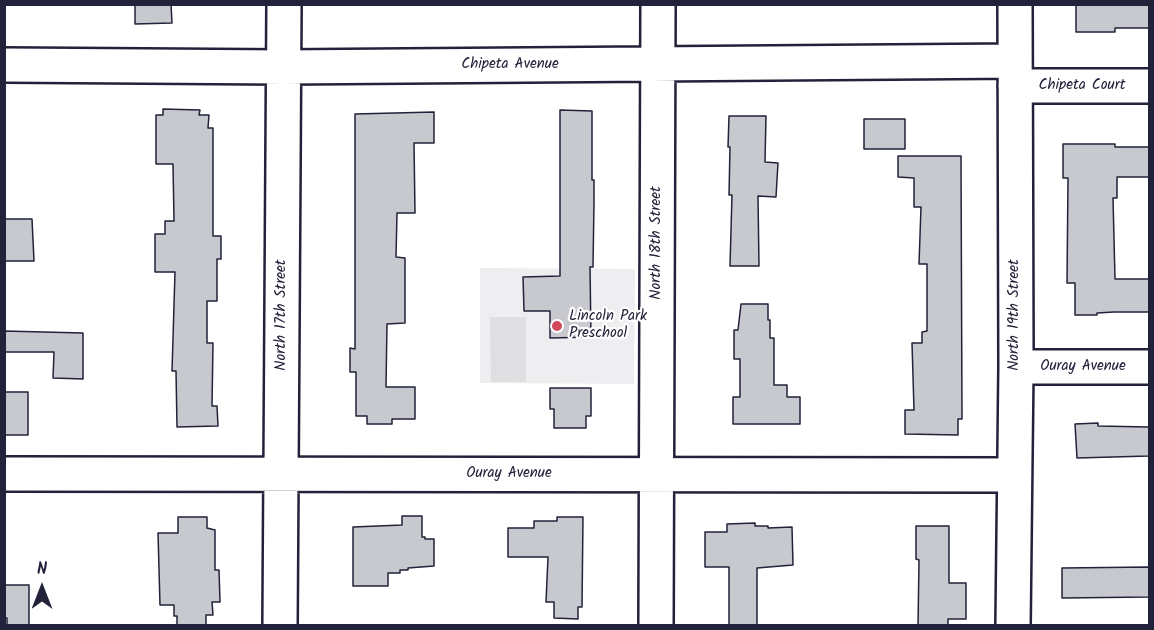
<!DOCTYPE html>
<style>
body{margin:0}
#map{position:relative;width:1154px;height:630px;overflow:hidden;background:#fff;font-family:Kalam,sans-serif}
canvas{display:block}
.frame{position:absolute;inset:0;border:6px solid #22223b;pointer-events:none}
.north{position:absolute;left:12px;top:558px;width:60px;height:60px;-webkit-text-stroke:4px #fff;paint-order:stroke;rotate:0deg;font-size:16px;font-weight:700;line-height:24px;text-align:center;color:#22223b}
.north::after{content:'';display:block;margin:auto;width:21px;height:27px;background:#22223b;clip-path:polygon(50% 0,100% 100%,50% 72%,0 100%)}
</style>
<div id="map">
<canvas width="1154" height="630"></canvas>
<div class="frame"></div>
<div class="north">N</div>
</div>
<script>
const ctx = document.querySelector('canvas').getContext('2d');
ctx.lineJoin = 'round';
function fill(path, color) { ctx.fillStyle = color; ctx.fill(path, 'evenodd'); }
const toPath = rows => new Path2D(rows.map(r => 'M' + r).join(''));
function stroke(path, color, width, dash) { ctx.strokeStyle = color; ctx.lineWidth = width; ctx.lineCap = dash ? 'butt' : 'round'; ctx.setLineDash(dash || []); ctx.stroke(path); }
function write(font, color, halo, rows, align = 'center') {
  ctx.font = font + ' Kalam,sans-serif'; ctx.lineWidth = 4.5; ctx.setLineDash([]); ctx.textBaseline = 'middle'; ctx.strokeStyle = halo; ctx.fillStyle = color; for (const [text, x, y, turn = 0] of rows) {
    ctx.save(); ctx.translate(x, y); ctx.rotate((+turn || 0) * Math.PI / 180); ctx.textAlign = isNaN(turn) ? turn : align; if (halo) ctx.strokeText(text, 0, 0); ctx.fillText(text, 0, 0); ctx.restore();
  }
}
fill(toPath([
 [480,268,635,269,634,384,480,383]
]), '#eeeef1');
fill(toPath([
 [490,317,526,317,526,382,491,382]
]), '#dfdfe2');
const building = toPath([
 [135,4,171,4,172,23,135,24,135,4],
 [1076,4,1149,4,1149,28,1115,28,1115,32,1076,32,1076,4],
 [163,109,200,110,199,115,209,115,208,128,213,128,213,236,221,236,221,259,217,259,217,301,207,301,207,343,213,343,212,406,217,406,218,426,177,427,176,371,172,371,175,272,155,272,155,234,165,234,165,221,174,221,173,164,156,164,156,115,163,115,163,109],
 [560,110,592,111,592,180,594,180,594,202,593,267,590,267,591,337,550,338,550,311,524,311,523,277,560,276,560,110],
 [434,112,434,143,414,143,415,213,397,213,396,257,405,258,405,323,387,324,386,387,415,387,415,419,392,419,392,424,367,424,367,416,356,416,356,372,350,372,350,348,355,349,355,114,434,112],
 [729,116,766,116,765,162,778,163,776,197,758,196,759,266,730,266,732,195,729,195,730,147,728,147,729,116],
 [864,119,905,119,905,149,864,149,864,119],
 [1063,144,1115,144,1115,147,1149,147,1149,177,1117,177,1117,198,1113,198,1115,279,1149,279,1149,312,1114,312,1097,313,1097,315,1075,315,1075,283,1067,283,1068,178,1063,178,1063,144],
 [898,156,961,156,962,419,958,419,958,435,905,434,905,410,914,410,912,343,922,343,922,332,927,331,927,264,919,264,921,207,914,207,914,178,898,177,898,156],
 [4,219,32,219,34,261,4,261,4,219],
 [741,304,768,304,768,320,770,320,770,338,774,338,774,385,787,385,787,397,800,397,800,424,733,424,733,397,740,397,740,359,734,359,734,330,738,330,741,304],
 [4,331,83,333,83,379,53,378,54,352,4,352,4,331],
 [550,388,591,388,591,416,586,416,586,428,554,428,554,409,550,409,550,388],
 [4,392,28,392,28,435,4,435,4,392],
 [1098,423,1098,426,1149,427,1149,456,1077,458,1075,424,1098,423],
 [402,516,422,516,422,537,425,537,425,539,434,539,434,566,408,568,408,570,400,570,400,573,388,573,388,586,353,586,353,527,402,525,402,516],
 [178,517,207,517,207,528,215,530,215,570,219,570,220,602,212,602,213,615,206,615,206,626,177,626,177,616,174,616,174,605,160,605,158,533,178,533,178,517],
 [557,517,583,517,582,607,578,607,578,619,554,618,554,602,546,602,548,557,508,557,508,528,534,528,534,521,557,521,557,517],
 [755,523,755,526,768,526,768,528,792,527,793,565,757,568,757,626,729,626,729,567,705,567,705,532,727,532,727,524,755,523],
 [916,526,949,526,949,583,966,583,966,619,948,619,948,626,918,626,919,560,916,559,916,526],
 [1149,567,1149,597,1062,598,1062,568,1149,567],
 [4,585,29,585,29,626,7,626,7,618,4,618,4,585]
]);
fill(building, '#c8c8cf');
stroke(building, '#22223b', 1.5);
const minor = toPath([
 [4,65,284,67,1015,61],
 [1015,86,1150,86],
 [1016,367,1150,367],
 [4,474,1014,475],
 [280,626,284,4],
 [656,626,658,4],
 [1013,626,1016,367,1015,4]
]);
stroke(minor, '#22223b', 38);
stroke(minor, '#fff', 33);
for (const [x, y, r, color] of [
 [557,326,6,"#d1495b"]
]) { const dot = new Path2D(); dot.arc(x, y, r, 0, 2 * Math.PI); ctx.fillStyle = color; ctx.fill(dot); stroke(dot, '#fff', 2); }
write('15px', '#22223b', '#fff', [
 ["Chipeta Avenue",510,65],
 ["Chipeta Court",1082,86],
 ["North 18th Street",657,243,-90],
 ["North 17th Street",282,315,-90],
 ["North 19th Street",1015,315,-90],
 ["Ouray Avenue",1083,367],
 ["Ouray Avenue",509,474]
]);
write('15px', '#22223b', '#fff', [
 ["Lincoln Park",569,317],
 ["Preschool",569,334]
], 'left');
</script>
